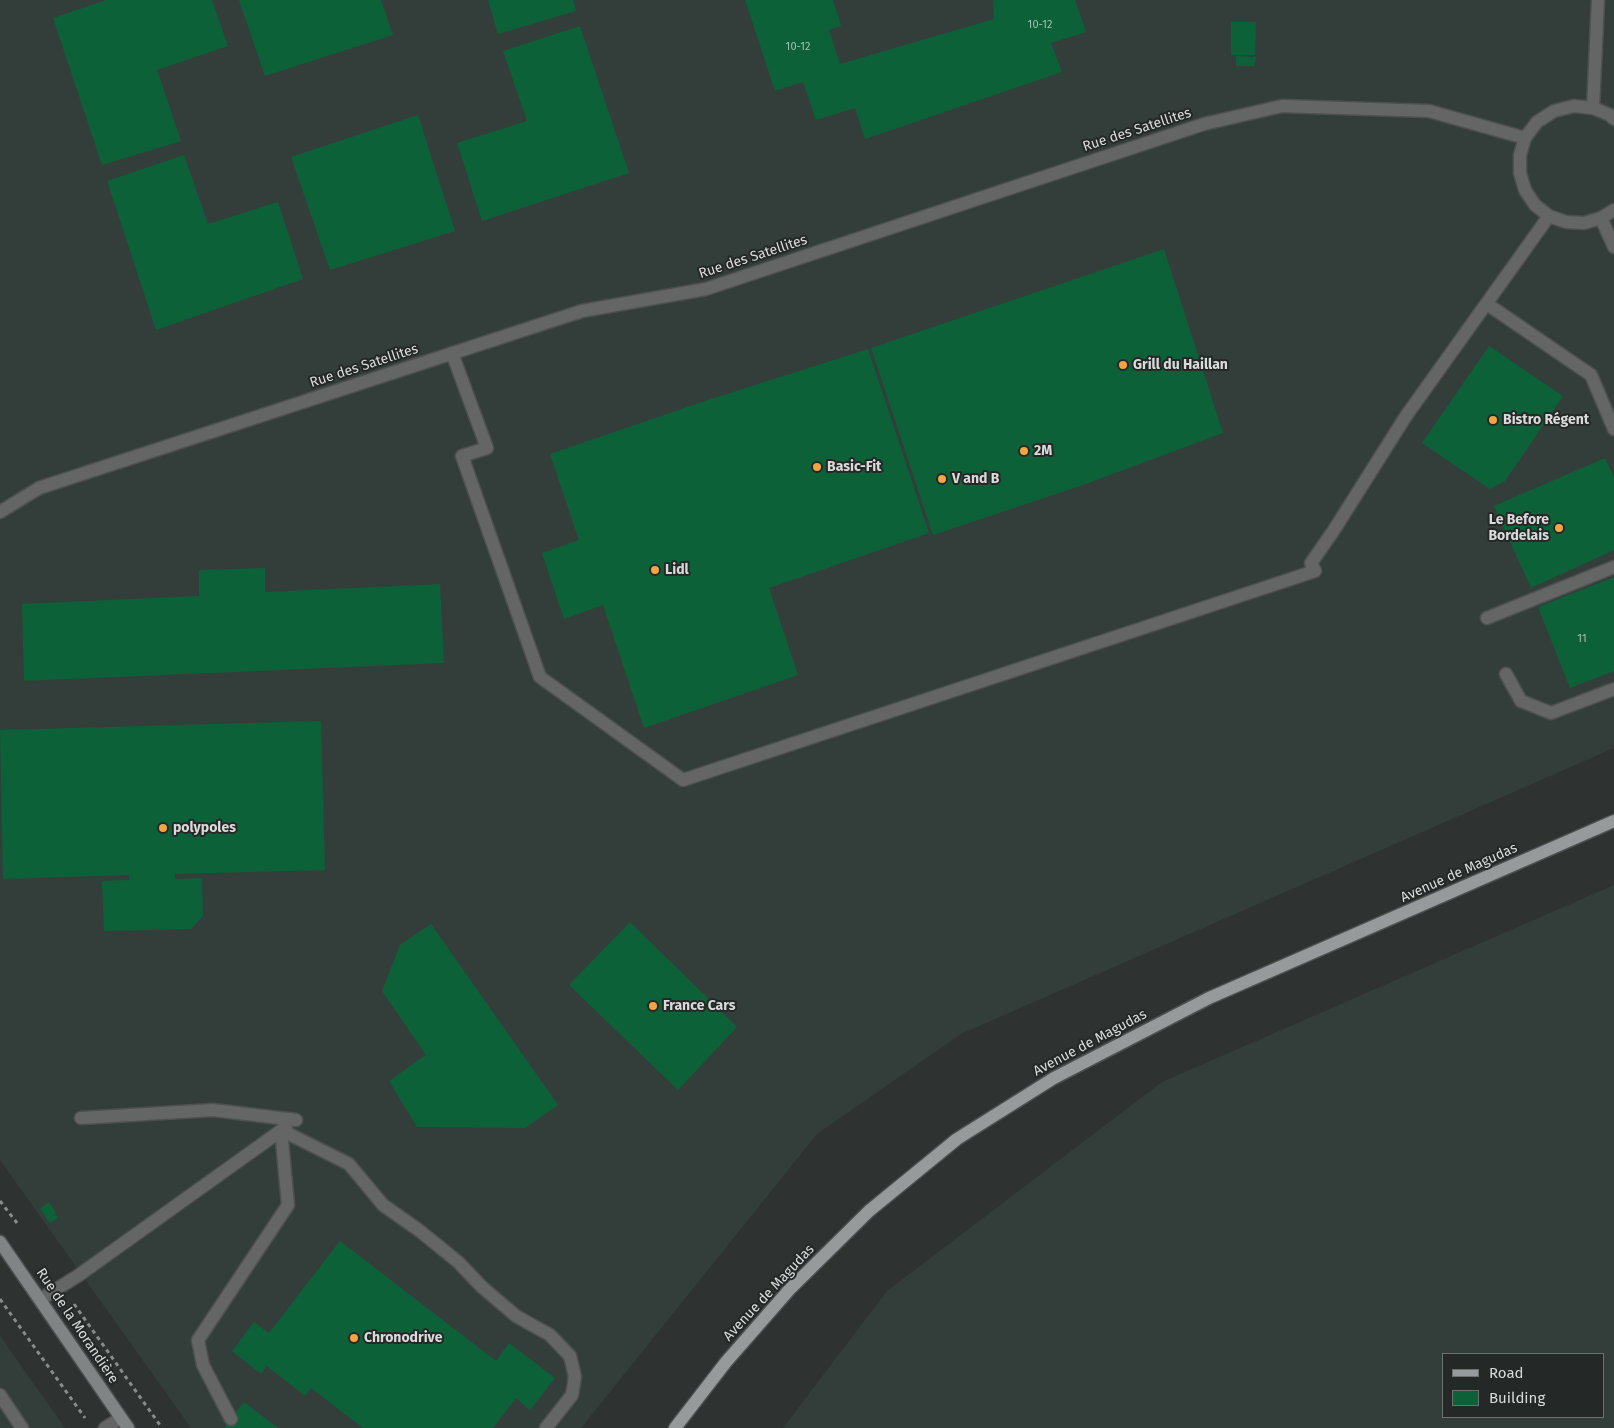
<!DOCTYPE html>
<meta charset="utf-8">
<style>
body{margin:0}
#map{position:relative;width:1614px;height:1428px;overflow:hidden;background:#2e3230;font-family:"Fira Sans",sans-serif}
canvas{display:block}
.legend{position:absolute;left:1442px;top:1353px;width:162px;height:65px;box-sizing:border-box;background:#242827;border:1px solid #6c706f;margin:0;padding:6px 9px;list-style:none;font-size:15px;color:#d8dbda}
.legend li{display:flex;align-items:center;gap:10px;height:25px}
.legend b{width:25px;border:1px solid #6c706f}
</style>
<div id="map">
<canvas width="1614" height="1428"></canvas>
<ul class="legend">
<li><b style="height:6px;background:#969a9b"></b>Road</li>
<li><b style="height:14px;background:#0d6138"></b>Building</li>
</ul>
</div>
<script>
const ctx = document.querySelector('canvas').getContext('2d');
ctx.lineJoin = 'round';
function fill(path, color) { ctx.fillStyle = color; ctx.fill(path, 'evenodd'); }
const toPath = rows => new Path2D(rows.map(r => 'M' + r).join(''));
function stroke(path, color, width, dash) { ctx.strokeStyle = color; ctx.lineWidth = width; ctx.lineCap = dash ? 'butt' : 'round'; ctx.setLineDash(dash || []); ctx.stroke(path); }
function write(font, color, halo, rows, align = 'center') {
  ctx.font = font + ' "Fira Sans",sans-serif'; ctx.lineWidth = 4; ctx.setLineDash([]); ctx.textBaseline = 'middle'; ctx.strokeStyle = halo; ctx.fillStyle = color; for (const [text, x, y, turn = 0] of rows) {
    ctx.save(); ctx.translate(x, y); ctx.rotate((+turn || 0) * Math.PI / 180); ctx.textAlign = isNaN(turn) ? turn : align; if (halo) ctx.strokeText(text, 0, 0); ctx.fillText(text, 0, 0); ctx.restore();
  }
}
fill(toPath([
 [0,0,1614,0,1614,748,961,1034,817,1134,581,1428,191,1428,0,1160],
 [1614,885,1614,1428,783,1428,887,1291,1162,1082],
 [1443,1354,1603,1354,1603,1417,1443,1417],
 [0,1336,65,1428,0,1428]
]), '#333e3b');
fill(toPath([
 [106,0,212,0,228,46,157,70,181,141,102,165,53,18],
 [239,0,381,0,393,35,265,76],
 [488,0,573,0,576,11,498,34],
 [745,0,833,0,841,26,829,30,840,64,994,19,993,0,1075,0,1086,32,1051,43,1062,72,865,139,855,108,816,120,803,82,775,91],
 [1231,22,1256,22,1255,55,1231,55],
 [580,26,629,173,482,221,457,143,527,121,503,51],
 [1236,56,1256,57,1255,66,1236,66],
 [418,115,455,231,330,270,291,157],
 [184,155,208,224,278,202,303,279,156,330,107,181],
 [1164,249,1223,433,1083,485,933,535,871,348],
 [1489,346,1563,396,1505,481,1490,489,1422,443],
 [868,349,929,533,769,588,798,675,644,728,603,605,564,619,542,553,579,540,550,454,705,401],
 [1605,458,1614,477,1614,550,1531,588,1494,506],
 [265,568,265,592,440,584,444,663,24,681,22,604,199,596,199,570],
 [1614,577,1614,671,1570,688,1538,607],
 [321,721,325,870,175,874,175,879,202,878,203,916,191,929,104,931,102,881,129,880,129,875,3,879,0,730],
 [630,922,737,1027,678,1090,569,985],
 [431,924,558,1105,525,1128,417,1127,389,1081,426,1055,382,991,400,945],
 [49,1202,56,1213,50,1217,56,1214,58,1218,50,1223,40,1209],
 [340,1241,496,1361,509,1343,555,1378,530,1410,516,1398,493,1428,363,1428,311,1388,305,1396,267,1366,261,1374,232,1351,254,1322,269,1333],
 [244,1402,278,1428,224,1428]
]), '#0d6138');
const lane = toPath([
 [1593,108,1598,0],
 [1487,304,1591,375,1614,429],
 [452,353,487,448,462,456,540,677,683,780,1315,571,1311,563,1334,530,1406,416,1549,216],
 [1487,618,1614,567],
 [1506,674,1521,701,1551,713,1614,689],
 [281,1130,349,1164,383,1205,420,1231,458,1262,482,1287,516,1316,550,1335,570,1356,575,1377,572,1395,546,1428],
 [41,1299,79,1275,286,1127],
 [0,1395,22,1428],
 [231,1419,203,1365,198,1340,288,1205,281,1130],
 [105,1428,121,1418]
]);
const street = toPath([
 [1614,119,1610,115,1593,108,1574,106,1554,111,1537,122,1525,138,1520,155,1520,173,1525,190,1535,205,1549,216,1566,222,1584,223,1601,218,1614,210],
 [1601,218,1614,247],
 [0,512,39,488,582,311,706,289,1204,124,1282,106,1429,111,1525,138],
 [81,1118,213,1110,296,1120]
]);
const secondary = toPath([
 [0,1242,128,1428]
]);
const primary = toPath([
 [675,1428,726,1362,789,1290,869,1211,957,1139,1054,1078,1209,998,1614,821]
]);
stroke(lane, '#4d504f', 15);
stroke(street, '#4d504f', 15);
stroke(secondary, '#4d504f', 15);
stroke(primary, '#4d504f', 15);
stroke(toPath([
 [0,1201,17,1223],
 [0,1299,85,1418],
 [74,1304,162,1428]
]), '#888c8a', 3, [4, 4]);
stroke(lane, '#646666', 12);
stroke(street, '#646666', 12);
stroke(secondary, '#808484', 12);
stroke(primary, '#969a9b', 12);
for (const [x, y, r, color] of [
 [1123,365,5,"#f3a443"],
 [1493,420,5,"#f3a443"],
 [1024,451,5,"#f3a443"],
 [817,467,5,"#f3a443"],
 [942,479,5,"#f3a443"],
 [1559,528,5,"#f3a443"],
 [655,570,5,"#f3a443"],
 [163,828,5,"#f3a443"],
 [653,1006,5,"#f3a443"],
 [354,1338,5,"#f3a443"]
]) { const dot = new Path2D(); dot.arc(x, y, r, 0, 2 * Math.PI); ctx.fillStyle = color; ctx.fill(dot); stroke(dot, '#242827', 2); }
write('11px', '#a5bcb2', null, [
 ["10-12",1040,25],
 ["10-12",798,47],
 ["11",1582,639]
]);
write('14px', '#d8dbda', '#242827', [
 ["Rue des Satellites",1137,130,-18],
 ["Rue des Satellites",753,257,-18],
 ["Rue des Satellites",364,366,-18],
 ["Avenue de Magudas",1459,873,-24],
 ["Avenue de Magudas",1090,1043,-28],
 ["Avenue de Magudas",769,1293,-47],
 ["Rue de la Morandière",77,1326,56]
]);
write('bold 14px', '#d8dbda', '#242827', [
 ["Grill du Haillan",1133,365],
 ["Bistro Régent",1503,420],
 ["2M",1034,451],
 ["Basic-Fit",827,467],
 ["V and B",952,479],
 ["Le Before",1549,520,"right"],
 ["Bordelais",1549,536,"right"],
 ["Lidl",665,570],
 ["polypoles",173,828],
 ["France Cars",663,1006],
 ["Chronodrive",364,1338]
], 'left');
</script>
